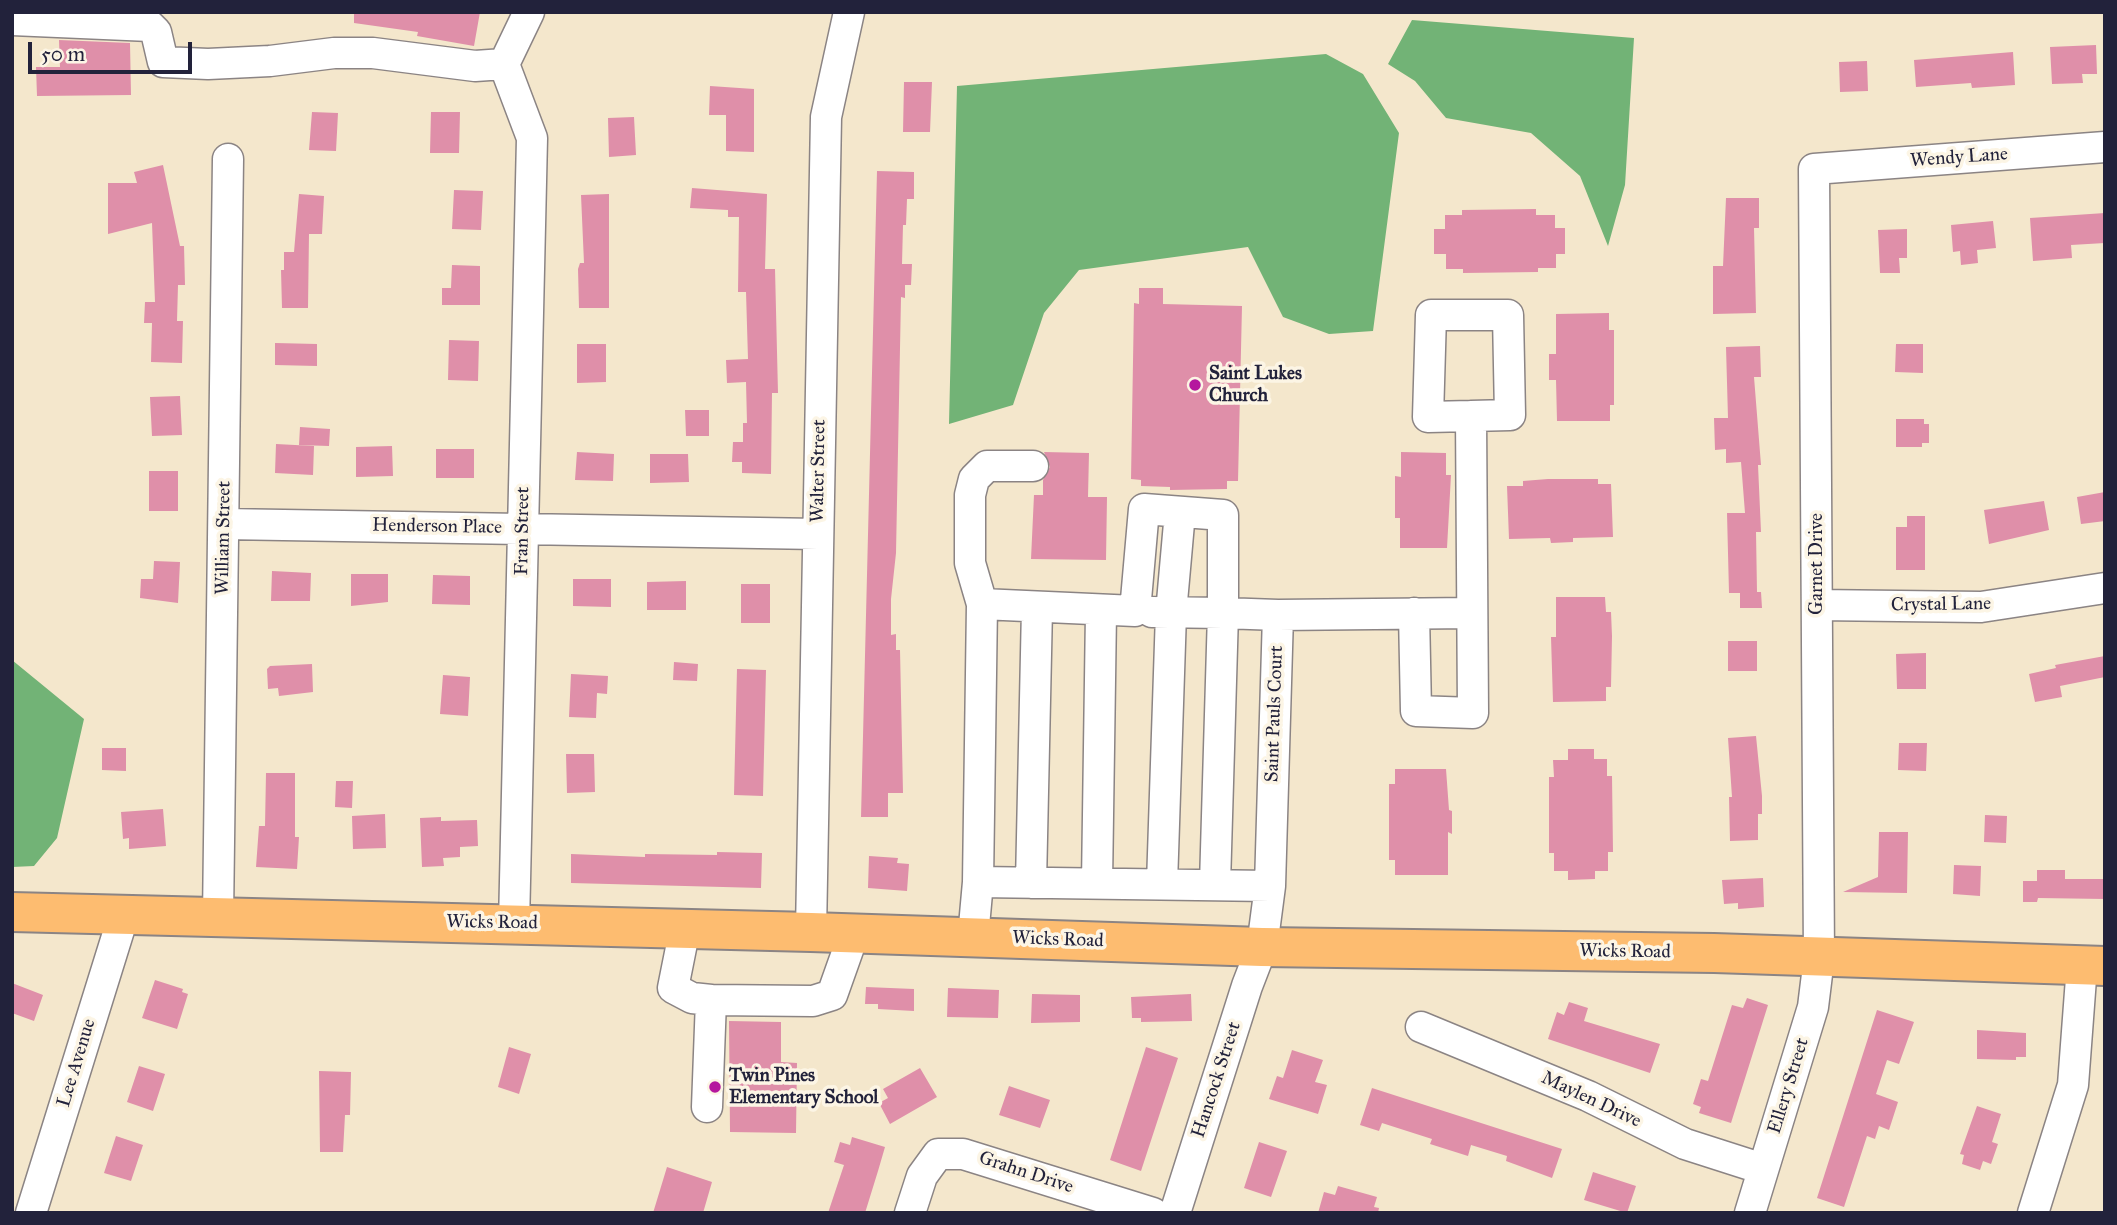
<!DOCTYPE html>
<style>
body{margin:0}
#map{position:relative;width:2117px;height:1225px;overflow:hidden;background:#f4e7cc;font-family:"IM FELL Great Primer",serif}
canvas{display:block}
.frame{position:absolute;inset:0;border:14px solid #22223b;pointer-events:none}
.scale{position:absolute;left:28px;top:42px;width:164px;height:32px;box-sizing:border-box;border:4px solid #22223b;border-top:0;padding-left:9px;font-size:21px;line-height:24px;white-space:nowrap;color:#22223b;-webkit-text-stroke:5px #fcf5e5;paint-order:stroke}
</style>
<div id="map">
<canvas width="2117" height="1225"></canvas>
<div class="frame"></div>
<div class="scale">50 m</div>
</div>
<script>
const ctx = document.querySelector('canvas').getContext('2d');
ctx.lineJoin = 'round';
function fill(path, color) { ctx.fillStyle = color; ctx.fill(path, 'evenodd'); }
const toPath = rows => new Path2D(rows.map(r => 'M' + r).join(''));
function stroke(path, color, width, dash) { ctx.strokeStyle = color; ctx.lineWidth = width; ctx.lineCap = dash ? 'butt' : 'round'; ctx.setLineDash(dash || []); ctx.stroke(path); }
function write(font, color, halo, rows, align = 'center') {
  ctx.font = font + ' "IM FELL Great Primer",serif'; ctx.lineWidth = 7; ctx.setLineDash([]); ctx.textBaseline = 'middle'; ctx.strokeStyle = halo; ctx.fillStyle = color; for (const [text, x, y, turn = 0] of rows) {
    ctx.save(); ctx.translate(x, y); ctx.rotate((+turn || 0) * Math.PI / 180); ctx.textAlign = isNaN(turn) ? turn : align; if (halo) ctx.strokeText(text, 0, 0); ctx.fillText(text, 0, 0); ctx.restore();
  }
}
fill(toPath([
 [1412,20,1634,38,1625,185,1608,246,1580,176,1531,133,1446,118,1415,81,1388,64],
 [1326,54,1363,74,1399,133,1373,331,1329,334,1283,317,1248,247,1079,270,1044,313,1013,405,949,424,957,86],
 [12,660,84,719,57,838,34,866,12,867]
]), '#72b376');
fill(toPath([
 [354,12,480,12,474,46,417,36,418,32,354,23],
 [59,40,130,43,131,95,37,96,36,67,60,67],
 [2096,45,2097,74,2082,74,2083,83,2052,84,2050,47],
 [2013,52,2015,85,1972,88,1971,83,1916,87,1914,60],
 [1867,61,1868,91,1840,92,1839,62],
 [904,82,932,82,930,132,903,132],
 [710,86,754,89,754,152,726,151,726,115,709,115],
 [312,112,338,113,336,151,309,150],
 [431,112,460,112,459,153,430,153],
 [634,117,636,155,609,157,608,118],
 [163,165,180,246,184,246,185,285,178,285,177,321,183,321,182,363,151,362,152,323,144,323,145,302,155,302,152,223,108,234,108,183,137,183,134,172],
 [877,171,914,172,914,199,907,199,906,225,903,225,902,264,912,264,911,285,905,285,905,298,901,297,896,553,891,599,891,635,896,634,896,650,900,650,903,793,888,793,888,817,861,817],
 [692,188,767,194,765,269,775,269,778,393,772,393,771,474,742,473,742,462,732,462,733,442,743,442,743,423,747,423,746,382,727,383,726,360,748,359,746,292,738,292,739,217,728,217,728,210,690,208],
 [454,190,483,191,481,230,452,229],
 [299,194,324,196,322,234,309,234,308,308,282,308,281,270,284,270,284,252,294,252],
 [609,194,609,308,579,308,578,269,580,263,584,263,581,195],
 [1726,198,1759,198,1759,228,1754,228,1756,313,1713,314,1713,266,1723,266],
 [1536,209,1536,215,1555,215,1555,228,1565,228,1565,254,1556,254,1556,268,1538,268,1538,272,1463,273,1463,269,1446,269,1446,254,1434,254,1434,229,1445,229,1445,215,1462,215,1462,210],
 [2105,213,2105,243,2071,245,2072,258,2033,261,2030,218],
 [1993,221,1996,248,1977,250,1978,263,1961,265,1960,251,1953,252,1951,225],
 [1907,229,1907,258,1899,258,1900,273,1880,273,1878,230],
 [452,265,480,266,480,305,442,305,442,288,451,288],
 [1139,288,1163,288,1163,304,1242,306,1238,481,1227,481,1227,489,1170,490,1170,487,1141,486,1141,480,1131,479,1134,303,1139,304],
 [1609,313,1609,330,1614,330,1614,405,1610,405,1610,421,1557,421,1556,380,1549,380,1549,354,1556,354,1556,314],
 [449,340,479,341,478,381,448,380],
 [275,343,317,344,317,366,275,365],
 [577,344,606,344,606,382,577,383],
 [1896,344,1923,344,1923,373,1895,372],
 [1760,346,1761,377,1754,377,1761,465,1758,465,1761,532,1756,532,1757,592,1761,592,1762,608,1740,608,1740,593,1729,593,1727,513,1745,513,1741,462,1726,463,1726,449,1715,450,1714,418,1728,418,1726,347],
 [180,396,182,435,152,436,150,397],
 [685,410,709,410,709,436,686,436],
 [1896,419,1924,419,1924,424,1929,424,1929,443,1922,443,1922,447,1896,447],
 [300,427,330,429,329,446,299,445],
 [276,444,314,446,313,475,275,473],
 [392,446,393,476,356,477,356,447],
 [436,449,474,449,474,478,436,478],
 [577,452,614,454,613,481,575,480],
 [1044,452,1089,453,1088,497,1107,497,1106,560,1031,559,1034,495,1043,495,1043,480,1050,467],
 [1401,452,1446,453,1446,475,1451,475,1447,548,1400,548,1400,518,1395,518,1395,476,1401,477],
 [650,454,688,454,689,482,650,483],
 [149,471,178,471,178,511,149,511],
 [1548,479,1598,479,1598,484,1611,484,1613,537,1573,538,1573,542,1551,543,1550,538,1509,539,1507,486,1523,486,1523,481],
 [2105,492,2105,521,2081,524,2077,497],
 [2044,501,2049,530,1989,544,1984,510],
 [1907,516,1925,516,1925,570,1896,570,1896,527,1907,527],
 [154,561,180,562,178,603,140,598,141,579,153,579],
 [272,571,311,573,310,601,271,601],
 [351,574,388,574,388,602,351,606],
 [433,575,470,576,470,605,432,604],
 [573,579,611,579,611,607,573,606],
 [686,581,686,610,647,610,647,582],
 [741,584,770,584,770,623,741,623],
 [1556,597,1605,597,1606,612,1611,612,1612,636,1611,687,1606,687,1606,701,1553,702,1551,637,1556,637],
 [1728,641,1757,641,1757,671,1728,671],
 [1926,653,1926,689,1897,689,1896,654],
 [2105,656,2105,677,2060,686,2062,697,2035,702,2029,674,2056,668,2055,665],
 [674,662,698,664,697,681,673,680],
 [312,664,313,692,279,696,278,688,268,689,267,669,270,666],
 [737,669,766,670,763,796,734,795],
 [571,674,608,676,607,694,597,693,596,718,569,717],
 [443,675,470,677,468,716,440,714],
 [1756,736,1762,796,1762,814,1758,814,1758,840,1730,841,1729,797,1732,797,1728,738],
 [1899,743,1927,743,1926,771,1898,770],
 [102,748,126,748,126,771,102,770],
 [1568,749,1594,749,1594,759,1607,759,1607,776,1612,776,1613,852,1608,852,1608,871,1595,871,1595,879,1568,880,1568,871,1554,871,1554,853,1549,853,1549,777,1554,777,1553,760,1568,760],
 [566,754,594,754,595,792,567,793],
 [1395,769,1446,769,1449,810,1452,811,1452,834,1448,832,1448,875,1395,875,1395,860,1389,860,1389,784,1395,784],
 [266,773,295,773,295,837,299,837,297,869,256,867,259,826,265,826],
 [336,781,353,781,352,808,335,807],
 [163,809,166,846,129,849,129,838,123,839,121,812],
 [385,814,386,848,353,849,352,816],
 [1985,815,2007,816,2006,843,1984,842],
 [441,817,441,821,477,820,478,846,460,847,460,857,443,858,444,866,422,867,420,818],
 [1879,832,1908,832,1907,893,1843,892,1878,877],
 [717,852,762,853,761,888,571,883,571,854,645,857,645,854,717,855],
 [869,856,898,858,897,863,909,864,907,891,868,888],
 [1954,865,1981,866,1980,896,1953,894],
 [2037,870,2065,870,2065,879,2105,879,2105,899,2038,898,2037,902,2023,902,2023,881,2037,881],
 [1763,878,1764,907,1738,909,1738,903,1724,904,1722,880],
 [155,980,183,989,182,992,188,994,177,1029,142,1018],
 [12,983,43,995,34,1021,12,1013],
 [866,987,914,989,914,1011,878,1009,878,1004,865,1004],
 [948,988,999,990,998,1018,947,1017],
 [1032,994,1080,995,1080,1022,1031,1023],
 [1191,994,1192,1021,1141,1022,1141,1018,1132,1018,1131,997],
 [1747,998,1768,1005,1731,1123,1699,1113,1701,1107,1693,1104,1701,1079,1708,1081,1732,1005,1743,1008],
 [1569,1002,1588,1008,1584,1021,1660,1044,1650,1073,1548,1039,1557,1012,1564,1015],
 [1877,1010,1914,1022,1899,1064,1887,1060,1876,1094,1898,1102,1889,1130,1879,1126,1875,1139,1867,1136,1844,1207,1817,1198],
 [729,1021,781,1022,781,1062,797,1063,796,1133,730,1132],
 [1977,1030,2026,1033,2026,1057,2016,1057,2016,1060,1977,1059],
 [509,1047,531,1054,519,1094,498,1087],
 [1146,1047,1178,1058,1141,1171,1110,1160],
 [1292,1050,1323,1060,1315,1082,1327,1085,1318,1114,1269,1099,1277,1076,1283,1078],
 [139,1066,165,1074,153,1111,127,1102],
 [920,1068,937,1097,890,1124,879,1103,888,1098,883,1089],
 [319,1071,351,1072,350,1115,345,1115,343,1152,320,1152],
 [1009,1086,1050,1100,1040,1128,999,1115],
 [1372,1088,1562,1149,1552,1178,1506,1161,1507,1156,1471,1145,1468,1156,1430,1144,1432,1139,1382,1123,1379,1131,1360,1125],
 [1977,1106,2001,1114,1992,1142,1998,1144,1991,1164,1983,1161,1980,1170,1962,1164,1964,1155,1960,1154],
 [116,1136,143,1145,131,1181,104,1173],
 [852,1137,885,1147,878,1171,865,1213,828,1213,844,1165,834,1162,840,1142,850,1145],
 [1259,1142,1287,1151,1271,1197,1244,1188],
 [667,1167,712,1182,703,1213,653,1213],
 [1593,1172,1636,1186,1627,1213,1584,1200],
 [1338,1186,1377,1197,1374,1207,1379,1208,1378,1213,1318,1213,1324,1192,1335,1195]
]), '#df8fa9');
const minor = toPath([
 [12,20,150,26,156,32,163,62,208,64,270,61,334,53,373,53,475,66,504,64,532,138,514,924],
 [504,64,529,12],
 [224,524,818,534],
 [982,604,970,563,970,495,974,479,987,466,1033,466],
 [1817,605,1981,607,2105,588],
 [1152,612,1223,613,1215,884],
 [1414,613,1416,711,1473,713,1471,416,1510,415,1508,315,1431,315,1428,417,1471,416],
 [978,882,1270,886],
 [1031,883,1037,608],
 [1097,883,1101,612],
 [1162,884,1171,613,1180,512],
 [218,917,228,159],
 [685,928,673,988,692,998,711,1000,707,1107],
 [811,932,826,117,849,12],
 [973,937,978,882,982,604,1135,611,1144,509,1223,515,1223,613,1278,615,1471,613],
 [711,1000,813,1001,832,995,854,933],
 [1421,1027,1588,1096,1685,1144,1763,1169],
 [31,1213,124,914],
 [910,1213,922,1176,938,1154,963,1154,1153,1213],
 [1175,1213,1247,986,1262,947,1270,886,1278,615],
 [1750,1213,1813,1007,1819,958,1814,169,2105,147],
 [2033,1213,2073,1085,2082,965]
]);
const major = toPath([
 [12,912,811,932,1262,947,1714,953,2105,966]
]);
stroke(minor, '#8b8484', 33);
stroke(major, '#8b8484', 42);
stroke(minor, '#fff', 30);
stroke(major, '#fdbc70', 38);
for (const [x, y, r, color] of [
 [1195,385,7,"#b5179e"],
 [715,1087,7,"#b5179e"]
]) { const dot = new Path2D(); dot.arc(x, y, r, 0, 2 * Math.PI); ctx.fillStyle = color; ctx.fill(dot); stroke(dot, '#fcf5e5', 2.5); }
write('19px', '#22223b', '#fcf5e5', [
 ["Wendy Lane",1959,158,-4],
 ["Walter Street",819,471,-89],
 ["Henderson Place",437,527,1],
 ["Fran Street",523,531,-89],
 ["William Street",224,538,-89],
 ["Garnet Drive",1817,564,-90],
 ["Crystal Lane",1941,605,-1],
 ["Saint Pauls Court",1275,714,-88],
 ["Wicks Road",492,923,1],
 ["Wicks Road",1058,940,2],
 ["Wicks Road",1625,952,1],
 ["Lee Avenue",77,1063,-73],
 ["Hancock Street",1217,1080,-72],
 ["Ellery Street",1789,1086,-73],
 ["Maylen Drive",1591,1100,25],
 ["Grahn Drive",1026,1173,18]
]);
write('bold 19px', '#22223b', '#fcf5e5', [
 ["Saint Lukes",1209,374],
 ["Church",1209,396],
 ["Twin Pines",729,1076],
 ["Elementary School",729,1098]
], 'left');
</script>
